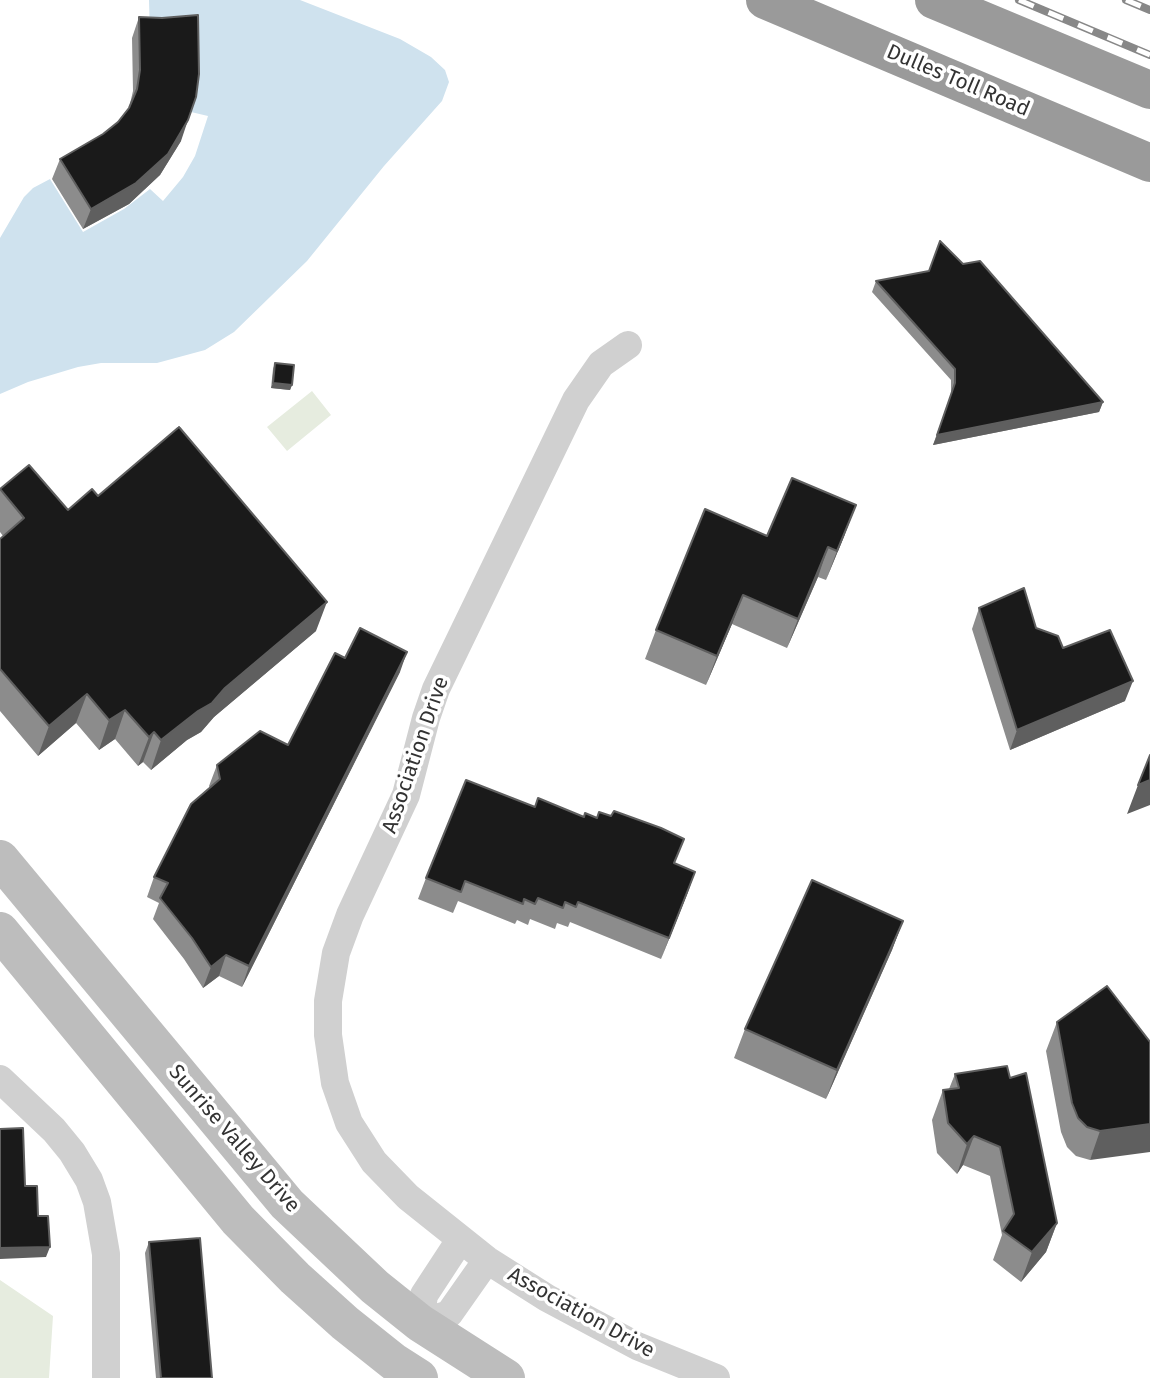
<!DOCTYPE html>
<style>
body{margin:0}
canvas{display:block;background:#fff}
</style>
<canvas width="1150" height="1378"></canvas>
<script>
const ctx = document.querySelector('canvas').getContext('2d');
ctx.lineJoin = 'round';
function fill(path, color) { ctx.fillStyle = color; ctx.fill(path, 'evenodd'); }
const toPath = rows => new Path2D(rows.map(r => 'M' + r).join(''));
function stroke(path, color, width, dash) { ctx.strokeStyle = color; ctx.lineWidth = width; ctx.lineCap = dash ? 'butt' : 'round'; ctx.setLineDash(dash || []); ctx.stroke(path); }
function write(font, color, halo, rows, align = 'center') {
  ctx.font = font + ' "Fira Sans",sans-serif'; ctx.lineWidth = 7; ctx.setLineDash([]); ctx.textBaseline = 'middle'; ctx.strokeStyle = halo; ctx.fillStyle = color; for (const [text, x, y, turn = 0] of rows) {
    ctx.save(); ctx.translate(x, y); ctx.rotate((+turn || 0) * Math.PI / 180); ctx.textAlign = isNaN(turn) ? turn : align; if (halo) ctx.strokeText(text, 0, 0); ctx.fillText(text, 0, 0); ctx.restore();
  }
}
fill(toPath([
 [312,391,331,415,287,451,267,427],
 [0,1280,53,1316,49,1378,0,1378]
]), '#e6ecdf');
fill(toPath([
 [149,0,300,0,400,39,431,57,445,70,449,82,442,101,384,166,307,261,234,332,205,350,157,363,101,363,78,367,28,382,0,394,0,238,24,197,33,188,50,179,83,232,124,209,150,189,163,201,183,177,195,156,208,116,191,112,194,95,150,35]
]), '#cfe2ee');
stroke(toPath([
 [628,345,601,364,576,400,436,689,426,718,406,795,350,915,336,953,328,1001,328,1035,335,1083,349,1123,374,1162,408,1197,487,1260,547,1298,637,1346,716,1378],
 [0,1079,54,1130,72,1152,89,1180,97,1202,106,1254,106,1378],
 [460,1240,424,1295,420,1323,449,1314,487,1260]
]), '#d0d0d0', 28);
stroke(toPath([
 [0,859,287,1204,375,1287,420,1323,506,1378],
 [0,931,238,1220,295,1278,345,1323,394,1362,419,1378]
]), '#bdbdbd', 38);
stroke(toPath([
 [765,0,1150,163],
 [934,0,1150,90]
]), '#9a9a9a', 38);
const rail = toPath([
 [1019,0,1150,55],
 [1126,0,1150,10]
]);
stroke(rail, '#888', 8);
stroke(rail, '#fff', 5, [16]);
fill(toPath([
 [139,17,181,141,160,175,129,204,83,229,52,179,60,159,103,134,118,122,129,108,133,91,132,38],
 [963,264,1103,402,1099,412,933,445,951,394,951,380,872,292,876,281],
 [275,363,292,385,290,390,271,388,273,369],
 [0,489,68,510,98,496,316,631,214,717,201,732,187,740,151,770,143,762,138,766,115,739,99,750,76,723,38,756,0,711,0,539,3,536,0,532],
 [845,534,826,580,818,577,787,648,732,624,706,685,645,659,656,630,767,536],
 [979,608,1036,628,1063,648,1125,701,1010,750,972,629],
 [345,658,400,672,242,987,219,976,203,988,184,959,153,919,159,903,147,897,154,877,210,788,209,786,217,765,288,745],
 [535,807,584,817,597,818,611,816,675,863,688,892,661,959,570,922,568,927,557,923,555,929,530,919,528,925,517,920,515,924,458,901,453,913,418,899,426,878],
 [903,921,892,950,826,1099,734,1058,745,1029],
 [1057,1022,1150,1042,1090,1160,1076,1156,1067,1147,1061,1132,1046,1051],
 [955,1074,1010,1078,1057,1223,1046,1252,1021,1282,993,1260,1002,1235,990,1176,963,1165,957,1174,937,1153,932,1120,943,1090,949,1089],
 [149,1242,212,1378,156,1378,145,1253]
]), '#8c8c8c');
fill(toPath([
 [188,120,181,141,160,175,129,204,83,229,91,209],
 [273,383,292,385,290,390,271,388],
 [1103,402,1099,412,933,445,937,435],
 [856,505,845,534,826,580,837,551],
 [828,547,818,577,787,648,798,619],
 [743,595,732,624,706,685,717,656],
 [327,602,316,631,214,717,201,732,187,740,151,770,161,740],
 [407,652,400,672,242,987,249,966],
 [1133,681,1125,701,1010,750,1017,730],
 [87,694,76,723,38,756,49,726],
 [125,710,115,739,99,750,109,720],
 [154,732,143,762,138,766,149,737],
 [1150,780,1150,805,1127,814,1138,785],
 [695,872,688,892,661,959,669,938],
 [903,921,892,950,826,1099,837,1070],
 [226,955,219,976,203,988,211,967],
 [1150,1120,1150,1152,1090,1160,1100,1131],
 [974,1136,963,1165,957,1174,967,1144],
 [1057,1223,1046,1252,1021,1282,1032,1252],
 [50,1247,46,1257,0,1259,0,1248]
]), '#5f5f5f');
const building = toPath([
 [198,15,199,74,196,97,188,120,168,154,136,183,91,209,60,159,103,134,118,122,129,108,137,89,140,70,139,17,162,18,198,15],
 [940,241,963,264,980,261,1103,402,937,435,955,383,955,369,876,281,929,271,940,241],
 [275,363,294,365,292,385,273,383,275,363],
 [179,427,327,602,225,688,212,703,198,711,161,740,154,732,149,737,125,710,109,720,87,694,49,726,0,669,0,539,24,518,0,489,29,465,68,510,92,489,98,496,179,427],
 [792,478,856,505,837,551,828,547,798,619,743,595,717,656,656,630,705,509,767,536,792,478],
 [1024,588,1036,628,1058,636,1063,648,1110,630,1133,681,1017,730,979,608,1024,588],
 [360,628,407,652,249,966,226,955,211,967,192,938,160,898,168,883,154,877,191,804,220,779,217,765,260,731,288,745,335,653,345,658,360,628],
 [1150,755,1150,780,1138,785,1150,755],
 [466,780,535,807,538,798,584,817,585,813,597,818,599,812,611,816,614,811,661,828,684,839,674,863,695,872,669,938,578,902,576,907,565,902,563,908,538,898,535,904,524,899,523,904,465,881,461,892,426,878,466,780],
 [812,880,903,921,837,1070,745,1029,812,880],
 [1107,986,1150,1042,1150,1124,1100,1131,1087,1127,1078,1118,1072,1103,1057,1022,1107,986],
 [1007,1066,1010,1078,1026,1073,1057,1223,1032,1252,1003,1231,1014,1214,1000,1147,974,1136,967,1144,948,1123,943,1090,959,1088,955,1074,1007,1066],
 [23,1128,25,1186,37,1186,38,1216,48,1216,50,1247,0,1248,0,1129,23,1128],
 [200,1238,212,1378,161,1378,149,1242,200,1238]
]);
fill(building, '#1a1a1a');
stroke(building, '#5f5f5f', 2);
write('21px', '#333', '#fff', [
 ["Dulles Toll Road",958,81,23],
 ["Association Drive",416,755,-71],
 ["Sunrise Valley Drive",234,1139,49],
 ["Association Drive",581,1313,29]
]);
</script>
